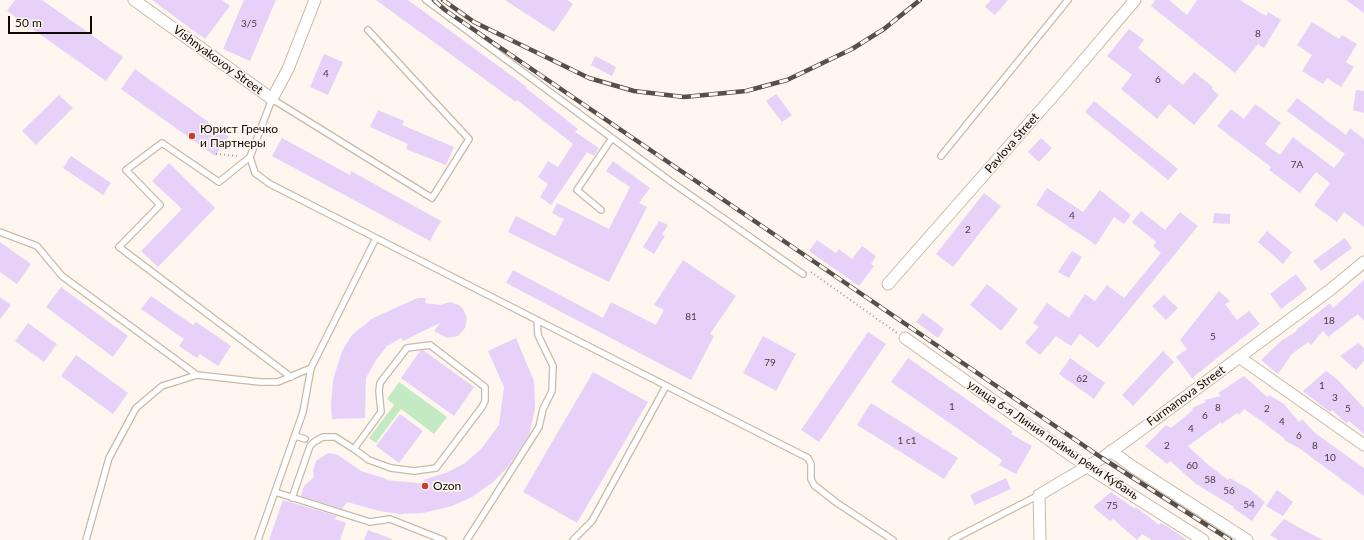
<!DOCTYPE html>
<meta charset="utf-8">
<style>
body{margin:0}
#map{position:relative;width:1364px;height:540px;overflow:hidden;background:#fef6ef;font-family:Lato,sans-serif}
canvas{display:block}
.scale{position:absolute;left:8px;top:16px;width:84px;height:18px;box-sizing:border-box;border:2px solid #100a05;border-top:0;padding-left:5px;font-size:12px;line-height:14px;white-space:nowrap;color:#100a05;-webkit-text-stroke:3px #fef6ef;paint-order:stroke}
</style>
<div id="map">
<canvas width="1364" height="540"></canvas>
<div class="scale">50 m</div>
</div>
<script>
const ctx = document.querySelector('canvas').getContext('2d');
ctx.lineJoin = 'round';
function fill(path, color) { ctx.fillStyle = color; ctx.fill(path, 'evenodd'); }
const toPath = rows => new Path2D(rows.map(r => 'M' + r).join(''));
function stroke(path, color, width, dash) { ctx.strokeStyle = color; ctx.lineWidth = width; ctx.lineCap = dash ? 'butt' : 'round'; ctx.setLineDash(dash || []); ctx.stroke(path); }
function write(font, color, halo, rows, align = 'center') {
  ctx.font = font + ' Lato,sans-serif'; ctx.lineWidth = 3.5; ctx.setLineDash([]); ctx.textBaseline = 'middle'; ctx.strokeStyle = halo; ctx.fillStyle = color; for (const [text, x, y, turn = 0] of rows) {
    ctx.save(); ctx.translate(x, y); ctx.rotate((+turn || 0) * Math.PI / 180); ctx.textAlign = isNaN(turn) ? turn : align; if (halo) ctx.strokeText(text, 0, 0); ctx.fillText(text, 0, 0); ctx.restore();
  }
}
fill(toPath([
 [399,382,447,417,434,434,401,409,376,443,369,438,394,405,387,399]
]), '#c3eac3');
fill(toPath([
 [15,0,42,0,123,57,106,81,7,11],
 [152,0,222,0,230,6,205,39],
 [244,0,276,0,250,61,223,49],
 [376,0,408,0,527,87,526,88,578,129,575,132,599,148,594,156,587,152,551,205,540,197,548,184,538,177,548,161,558,167,573,144,517,100,516,102],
 [505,0,567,0,573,4,554,32],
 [991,0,1008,0,995,15,985,7],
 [1155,0,1169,0,1187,15,1197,0,1240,0,1266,16,1268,12,1281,20,1264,48,1258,44,1235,73,1151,6],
 [1346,0,1364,0,1364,13],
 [1312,22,1339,39,1342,35,1357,44,1346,62,1354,67,1341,87,1327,78,1323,84,1302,71,1312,55,1297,45],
 [1129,29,1144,40,1138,48,1183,85,1194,72,1213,87,1212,89,1219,95,1194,125,1169,104,1157,119,1121,89,1132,75,1107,56],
 [324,54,343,62,328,95,310,87],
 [595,56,616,67,612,76,591,65],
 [135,69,229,137,215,156,121,89],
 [1356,90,1364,91,1364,113,1353,110],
 [776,94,792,115,782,122,766,101],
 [59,95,73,108,36,145,22,131],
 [1297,98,1346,135,1350,128,1364,139,1364,227,1344,212,1337,222,1314,205,1330,183,1316,172,1300,193,1269,170,1271,167,1217,126,1231,109,1244,119,1255,104,1281,123,1265,144,1280,155,1293,137,1334,168,1345,154,1287,111],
 [1094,101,1178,169,1168,180,1085,112],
 [378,110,404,121,402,125,454,147,446,165,406,149,408,144,370,127],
 [282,138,350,175,351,171,441,221,430,241,272,156],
 [1041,138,1052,148,1039,162,1028,152],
 [71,156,111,183,103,195,63,168],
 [613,161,650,188,639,203,647,207,609,282,508,232,516,216,555,236,564,219,552,213,557,203,609,229,630,187,606,171],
 [169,163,215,208,158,267,141,251,182,209,152,181],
 [1047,188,1083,212,1100,190,1131,215,1124,224,1114,217,1096,245,1036,205],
 [984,193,1001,206,953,267,936,254],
 [1141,211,1165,230,1180,212,1198,226,1098,348,1080,334,1071,346,1056,336,1040,355,1025,343,1039,327,1033,323,1047,303,1069,318,1085,294,1095,301,1107,285,1124,298,1161,253,1153,246,1156,242,1132,222],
 [1214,213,1230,214,1230,224,1213,223],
 [659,221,668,225,662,235,665,236,654,254,643,247],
 [1267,231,1292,252,1283,264,1258,242],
 [1345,238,1352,248,1321,271,1313,261],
 [817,240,836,253,839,249,852,259,862,246,876,256,871,264,874,266,859,286,809,251],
 [0,242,31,264,17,284,0,272],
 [1072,251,1082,257,1069,278,1058,272],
 [683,260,736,296,710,334,714,336,691,380,506,283,513,270,603,318,611,302,656,325,664,310,654,305],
 [1296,274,1307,289,1281,309,1270,294],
 [1364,280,1364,321,1358,314,1328,337,1323,331,1311,345,1308,342,1292,354,1278,374,1261,360,1282,340,1297,331,1296,330,1330,303,1333,308],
 [987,284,1018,309,1001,331,970,305],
 [61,287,128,336,113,357,46,307],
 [1219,291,1230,301,1225,304,1237,320,1249,311,1260,324,1192,378,1176,357,1187,349,1180,340],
 [1164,295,1178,308,1166,320,1152,306],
 [151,296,193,325,196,322,231,346,218,366,200,354,197,358,179,346,184,339,141,309],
 [0,297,11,305,0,319],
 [418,298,426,298,425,303,440,305,450,302,459,305,463,309,467,318,465,328,458,336,447,338,434,331,440,323,403,341,401,338,387,346,376,360,366,378,365,418,332,419,331,405,333,380,342,351,352,335,373,318],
 [923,313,944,329,938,338,916,322],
 [28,323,57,344,44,362,15,341],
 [868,332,886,344,819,442,801,430],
 [763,336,796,354,776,391,743,373],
 [516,338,534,381,535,409,529,435,508,467,493,482,472,497,452,506,423,513,400,514,379,511,347,502,342,509,301,496,304,486,314,477,313,470,316,461,328,453,338,455,361,471,387,479,386,480,428,484,423,480,448,472,465,463,481,449,499,425,504,387,488,351],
 [1358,343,1364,348,1364,361,1356,370,1340,356],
 [423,350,474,387,454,416,401,378,420,351],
 [1163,351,1174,362,1133,406,1122,395],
 [76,355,128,393,113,414,61,376],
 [908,358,1013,432,1011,434,1032,446,1016,474,999,465,1002,460,891,382],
 [1070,358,1105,383,1094,399,1059,374],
 [1326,371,1337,379,1364,408,1364,434,1349,421,1346,423,1332,410,1330,412,1303,391],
 [593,372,648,402,577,523,523,492],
 [1244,376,1267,397,1269,395,1284,404,1299,422,1302,419,1315,433,1364,468,1364,496,1299,448,1284,440,1285,439,1264,423,1244,409,1239,415,1237,413,1222,424,1221,422,1188,446,1206,463,1228,480,1230,478,1249,489,1265,502,1252,521,1233,508,1234,507,1196,484,1170,461,1167,464,1145,446,1166,425,1171,428,1193,410,1192,408,1206,402,1204,400,1221,396,1218,393],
 [871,403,958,458,944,479,857,425],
 [400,414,423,431,399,463,376,446],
 [1006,478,1011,489,975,505,970,495],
 [1277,490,1293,502,1283,516,1266,506],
 [1111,492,1135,509,1136,507,1159,525,1161,523,1170,528,1187,540,1152,540,1142,534,1137,540,1113,519,1110,521,1093,507],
 [283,500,337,516,335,519,346,523,340,540,269,540],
 [1284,519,1298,527,1323,540,1278,540,1270,535],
 [368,530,392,539,392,540,364,540]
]), '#e7d1f9');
const lane = toPath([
 [426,0,670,181,803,274],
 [368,30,469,139,432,198,272,99,250,157,255,173,270,184,808,458,811,464,811,479,814,485,837,503,893,540],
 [941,156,1068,0],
 [250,157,219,182,162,143,126,170,160,205,119,247,291,377],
 [601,210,577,190,612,138],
 [0,232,37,246,62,276,197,375],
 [295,436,305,439],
 [275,492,370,522,390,519,443,540],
 [292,498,310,446,314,442,323,437,335,437,354,449,381,412,379,391,380,383,407,348,430,345,485,387,485,401,482,407,436,468,414,471,391,468,369,460,354,449],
 [86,540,109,458,136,408,162,386,197,375,260,382,278,382,311,368,376,238],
 [258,540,303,412,311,368],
 [467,540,539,427,543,409,552,391,553,366,538,335,537,320],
 [573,540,592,521,666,386],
 [952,540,1039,495]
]);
const street = toPath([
 [134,0,272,99,288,69,315,0],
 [888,284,1061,87,1135,0],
 [905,338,1086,466,1203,540],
 [1239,357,1364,445],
 [1111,451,1133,467,1247,540],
 [1040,540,1039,495,1102,458,1130,438,1330,290,1364,262]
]);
stroke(lane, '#c9b9a6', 8);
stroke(street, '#c9b9a6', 13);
stroke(toPath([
 [216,154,237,156],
 [811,272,897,333]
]), '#a39c96', 2, [1, 3]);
stroke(lane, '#fff', 5.5);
stroke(street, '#fff', 11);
const rail = toPath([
 [434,0,445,10,1102,458,1230,540],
 [443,0,474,22,589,78,634,91,684,97,746,91,787,80,852,49,884,29,920,0]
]);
stroke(rail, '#564f4a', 4.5);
stroke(rail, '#fef6ef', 3, [9]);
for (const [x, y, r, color] of [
 [192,136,4,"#c93c2e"],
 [425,486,4,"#c93c2e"]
]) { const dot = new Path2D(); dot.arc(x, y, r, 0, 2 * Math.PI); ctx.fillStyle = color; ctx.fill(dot); stroke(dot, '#fef6ef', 1.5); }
write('10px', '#463c42', null, [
 ["3/5",249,24],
 ["8",1258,34],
 ["4",326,74],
 ["6",1158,80],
 ["7А",1297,165],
 ["4",1072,216],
 ["2",968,230],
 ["81",691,317],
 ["18",1329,321],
 ["5",1213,337],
 ["79",770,363],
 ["62",1082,379],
 ["1",1322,386],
 ["3",1335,398],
 ["1",952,407],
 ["8",1218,408],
 ["2",1267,409],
 ["5",1348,409],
 ["6",1205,416],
 ["4",1282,422],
 ["4",1191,429],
 ["6",1299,436],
 ["1 с1",907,441],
 ["2",1167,446],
 ["8",1315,446],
 ["10",1330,458],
 ["60",1192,466],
 ["58",1210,480],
 ["56",1229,491],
 ["54",1249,505],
 ["75",1112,506]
]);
write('12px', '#100a05', '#fef6ef', [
 ["Vishnyakovoy Street",218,60,36],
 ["Pavlova Street",1012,143,-49],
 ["Furmanova Street",1186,396,-36],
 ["улица 6-я Линия поймы реки Кубань",1053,440,34]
]);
write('12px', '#100a05', '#fef6ef', [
 ["Юрист Гречко",200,129],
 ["и Партнеры",200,143],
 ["Ozon",433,486]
], 'left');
</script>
